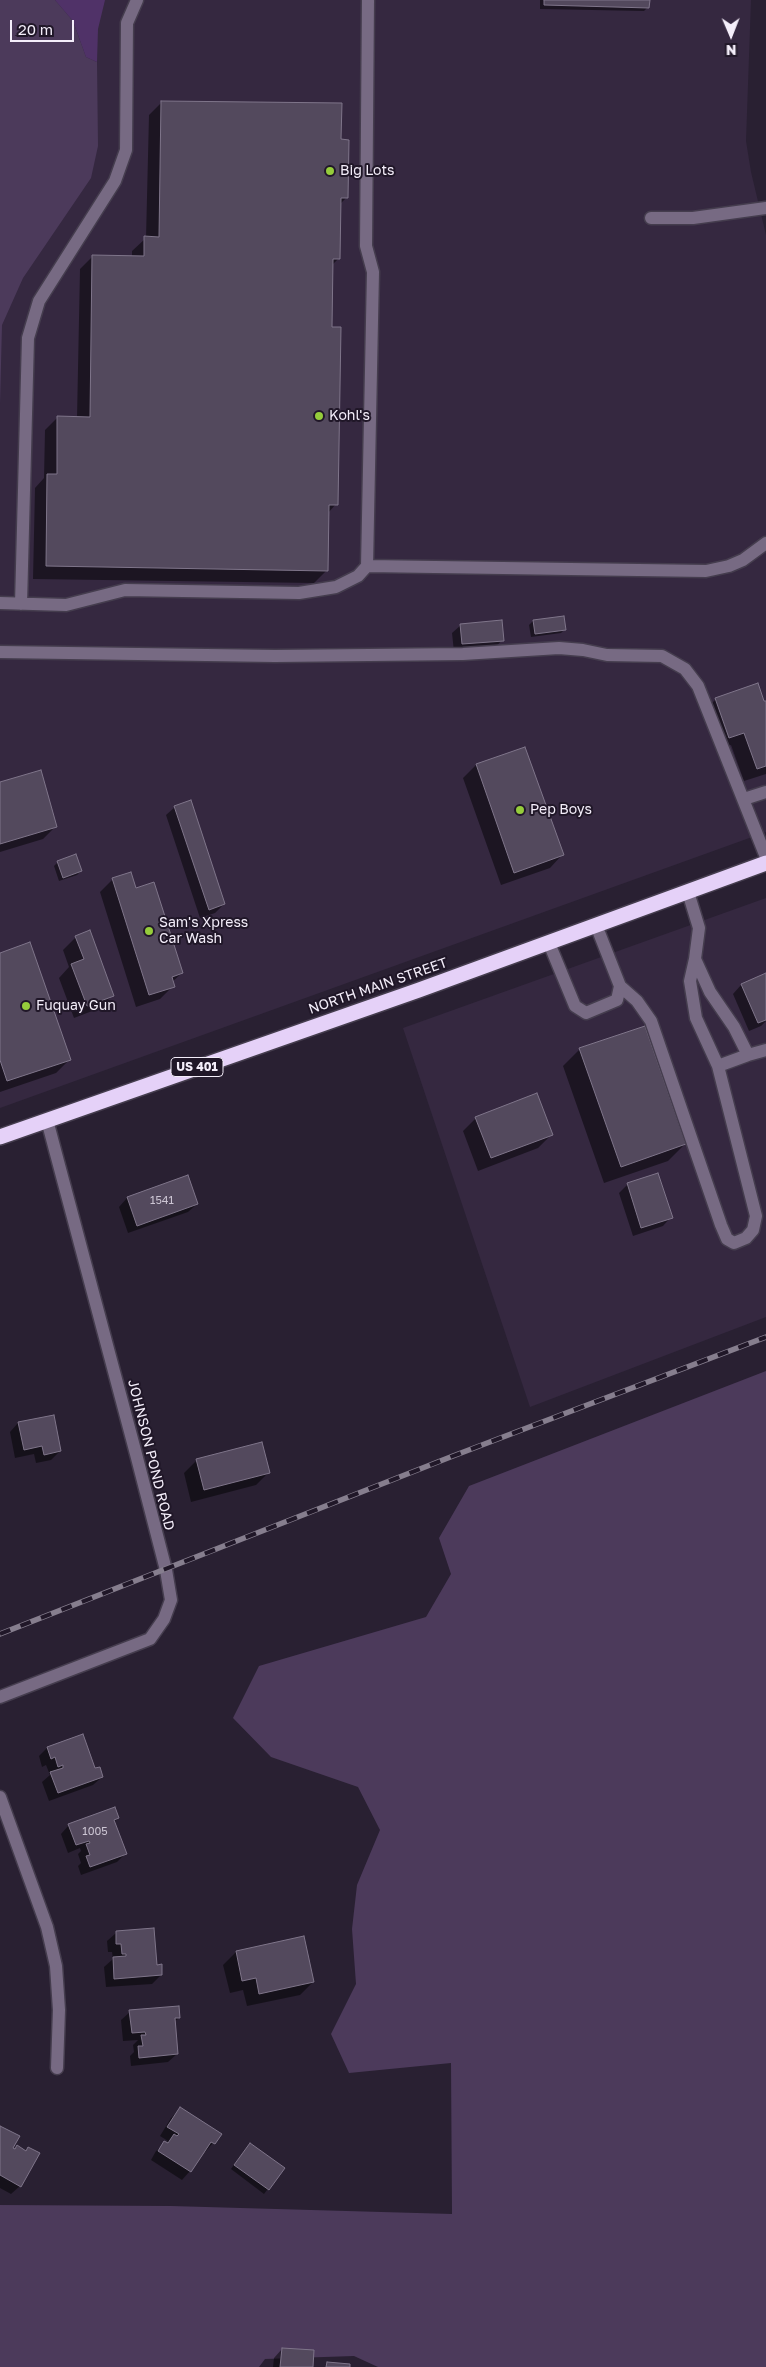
<!DOCTYPE html>
<style>
body{margin:0}
#map{position:relative;width:766px;height:2367px;overflow:hidden;background:#292032;font-family:"Golos Text",sans-serif}
canvas{display:block}
.north{position:absolute;left:706px;top:10px;width:50px;height:50px;-webkit-text-stroke:4px #201728;paint-order:stroke;rotate:179deg;font-size:14px;font-weight:700;line-height:20px;text-align:center;color:#f4eefa}
.north::after{content:'';display:block;margin:auto;width:18px;height:22px;background:#f4eefa;clip-path:polygon(50% 0,100% 100%,50% 72%,0 100%)}
.scale{position:absolute;left:10px;top:20px;width:64px;height:22px;box-sizing:border-box;border:2px solid #f4eefa;border-top:0;padding-left:6px;font-size:15px;line-height:18px;white-space:nowrap;color:#f4eefa;-webkit-text-stroke:4px #201728;paint-order:stroke}
</style>
<div id="map">
<canvas width="766" height="2367"></canvas>
<div class="north">N</div>
<div class="scale">20 m</div>
</div>
<script>
const ctx = document.querySelector('canvas').getContext('2d');
ctx.lineJoin = 'round';
function fill(path, color) { ctx.fillStyle = color; ctx.fill(path, 'evenodd'); }
const toPath = rows => new Path2D(rows.map(r => 'M' + r).join(''));
function stroke(path, color, width, dash) { ctx.strokeStyle = color; ctx.lineWidth = width; ctx.lineCap = dash ? 'butt' : 'round'; ctx.setLineDash(dash || []); ctx.stroke(path); }
function write(font, color, halo, rows, align = 'center') {
  ctx.font = font + ' "Golos Text",sans-serif'; ctx.lineWidth = 4; ctx.setLineDash([]); ctx.textBaseline = 'middle'; ctx.strokeStyle = halo; ctx.fillStyle = color; for (const [text, x, y, turn = 0] of rows) {
    ctx.save(); ctx.translate(x, y); ctx.rotate((+turn || 0) * Math.PI / 180); ctx.textAlign = isNaN(turn) ? turn : align; if (halo) ctx.strokeText(text, 0, 0); ctx.fillText(text, 0, 0); ctx.restore();
  }
}
fill(toPath([
 [0,0,751,0,746,141,751,172,766,235,766,832,0,1108],
 [766,898,766,1317,530,1407,403,1028]
]), '#352840');
fill(toPath([
 [0,0,55,0,73,21,86,57,97,62,98,146,91,178,23,278,2,325,0,404],
 [766,1371,766,2367,378,2367,354,2356,265,2359,259,2367,0,2367,0,2205,171,2206,452,2214,451,2063,349,2073,331,2034,356,1984,352,1929,357,1885,380,1830,358,1787,271,1757,233,1718,259,1666,426,1617,451,1574,439,1538,469,1486]
]), '#4c3a5b');
fill(toPath([
 [55,0,105,0,98,29,97,62,86,57,73,21]
]), '#503268');
fill(toPath([
 [540,0,648,0,648,7,644,11,540,9],
 [162,102,340,141,346,198,340,204,339,258,332,265,331,328,336,504,328,513,327,570,314,583,33,579,35,488,44,478,45,430,58,417,77,418,80,269,93,256,132,257,132,251,146,238,149,115],
 [533,621,565,629,561,633,531,637,529,625],
 [461,625,502,640,494,649,454,652,452,633],
 [716,699,766,702,766,774,744,781,731,745,716,750,703,712],
 [524,748,562,855,550,868,501,885,463,778,476,765],
 [0,784,56,826,43,839,0,852],
 [175,807,224,904,215,913,200,918,166,815],
 [58,862,81,871,77,875,59,881,54,866],
 [113,879,135,890,182,973,172,982,173,986,160,999,136,1007,100,892],
 [76,937,113,995,100,1008,74,1018,59,978,69,967,63,950],
 [0,954,69,1060,56,1073,0,1092],
 [766,975,766,1021,761,1026,749,1031,733,994,741,985],
 [580,1049,685,1144,668,1161,604,1183,563,1066],
 [476,1118,551,1135,538,1148,478,1171,463,1131],
 [187,1177,197,1204,188,1212,128,1233,119,1207,127,1198],
 [628,1184,671,1217,663,1226,633,1236,619,1193],
 [18,1423,60,1451,51,1460,36,1463,34,1454,15,1458,10,1432],
 [197,1460,269,1472,256,1485,191,1502,184,1473],
 [82,1735,94,1770,102,1777,93,1785,49,1801,42,1782,50,1775,46,1765,42,1767,39,1756,47,1748],
 [118,1818,114,1822,125,1854,117,1862,81,1875,78,1866,81,1863,78,1854,81,1851,80,1848,68,1853,61,1834,69,1825],
 [116,1933,156,1966,161,1975,152,1984,106,1987,104,1967,113,1959,112,1952,108,1952,107,1941],
 [236,1952,313,1982,300,1995,247,2006,243,1990,230,1993,223,1965],
 [130,2012,179,2018,174,2022,177,2054,168,2062,131,2066,130,2056,134,2052,133,2045,138,2040,123,2041,121,2020],
 [180,2109,220,2135,205,2152,203,2151,190,2171,182,2180,151,2160,156,2151,168,2141,160,2136,171,2118],
 [0,2128,11,2149,25,2151,29,2148,20,2186,11,2194,0,2188],
 [246,2148,283,2169,264,2194,231,2169],
 [282,2349,312,2367,273,2367,274,2358]
]), '#0007');
const building = toPath([
 [544,0,650,0,649,8,544,5,544,0],
 [161,101,342,103,341,139,349,140,348,198,341,198,340,259,333,259,332,327,341,327,338,505,329,505,328,571,46,566,47,474,57,474,57,416,90,417,92,255,144,256,144,236,159,237,161,101],
 [564,616,566,630,535,634,533,620,564,616],
 [502,620,504,641,462,644,460,624,502,620],
 [758,683,764,701,766,701,766,766,757,769,744,733,729,738,715,698,758,683],
 [525,747,564,855,514,873,476,764,525,747],
 [41,770,57,827,0,844,0,782,41,770],
 [191,800,225,904,209,910,174,806,191,800],
 [76,854,82,871,63,878,57,861,76,854],
 [131,872,136,888,154,882,183,973,172,977,175,987,149,995,112,878,131,872],
 [90,930,114,996,87,1006,71,964,84,959,75,936,90,930],
 [30,942,71,1060,7,1081,0,1060,0,953,30,942],
 [766,973,766,1020,758,1023,741,984,766,973],
 [645,1026,686,1144,621,1167,579,1048,645,1026],
 [537,1093,553,1135,491,1158,475,1117,537,1093],
 [658,1173,673,1218,641,1228,627,1183,658,1173],
 [188,1175,198,1204,137,1226,127,1197,188,1175],
 [54,1415,61,1451,44,1455,42,1446,24,1450,18,1422,54,1415],
 [262,1442,270,1473,204,1490,196,1459,262,1442],
 [83,1734,95,1768,100,1767,103,1777,58,1793,50,1772,63,1768,63,1765,58,1767,55,1757,51,1759,47,1747,83,1734],
 [115,1807,119,1818,114,1820,127,1854,90,1867,86,1856,90,1855,86,1844,90,1843,89,1841,76,1845,68,1824,115,1807],
 [154,1928,157,1965,162,1964,162,1975,114,1979,113,1957,126,1956,126,1954,122,1954,121,1944,116,1944,116,1931,154,1928],
 [304,1936,314,1982,259,1994,256,1978,242,1981,236,1951,304,1936],
 [179,2006,180,2018,175,2018,178,2054,139,2058,138,2046,143,2046,141,2035,146,2035,145,2032,132,2033,129,2010,179,2006],
 [180,2107,222,2134,215,2144,211,2142,191,2172,158,2151,164,2141,168,2143,174,2134,177,2136,179,2134,167,2127,180,2107],
 [0,2126,20,2136,13,2148,15,2149,17,2145,26,2151,28,2147,40,2153,21,2187,0,2175,0,2126],
 [250,2143,285,2168,269,2190,234,2165,250,2143],
 [282,2348,314,2350,313,2367,280,2367,282,2348],
 [327,2362,350,2364,350,2367,326,2367,327,2362]
]);
fill(building, '#53495d');
stroke(building, '#7f758a', 1);
const minor = toPath([
 [651,218,693,218,766,208],
 [367,566,706,571,729,566,743,560,766,543],
 [0,603,66,605,125,590,299,593,336,587,358,576,367,566,373,272,366,246,368,0],
 [21,604,28,338,39,301,115,181,126,150,127,23,137,0],
 [0,652,275,656,463,654,559,648,583,650,607,655,662,656,685,669,698,686,766,857],
 [744,799,766,792],
 [688,892,699,928,695,959,710,992,734,1027,748,1055,766,1050],
 [596,925,620,986,637,1001,651,1021,721,1225,727,1239,734,1243,746,1238,753,1230,756,1216,718,1066],
 [549,943,575,1006,586,1013,617,1000,620,986],
 [695,959,690,981,696,1018,718,1066,748,1055],
 [0,1697,150,1639,164,1619,171,1600,166,1570,136,1454,47,1120],
 [0,1797,47,1927,56,1966,59,2010,57,2068]
]);
const highway = toPath([
 [0,1137,419,990,766,863]
]);
stroke(minor, '#453d4e', 15);
stroke(highway, '#453d4e', 18);
stroke(minor, '#776a83', 12);
stroke(highway, '#e5d1f8', 15);
const rail = toPath([
 [0,1634,453,1456,766,1337]
]);
stroke(rail, '#867e8e', 5.5);
stroke(rail, '#201728', 4, [11]);
for (const [x, y, r, color] of [
 [330,171,5,"#95cc3b"],
 [319,416,5,"#95cc3b"],
 [520,810,5,"#95cc3b"],
 [149,931,5,"#95cc3b"],
 [26,1006,5,"#95cc3b"]
]) { const dot = new Path2D(); dot.arc(x, y, r, 0, 2 * Math.PI); ctx.fillStyle = color; ctx.fill(dot); stroke(dot, '#201728', 2); }
write('11px', '#ccc5d3', null, [
 ["1541",162,1201],
 ["1005",95,1832]
]);
for (const [x, y, w] of [
 [197,1067,52]
]) { const box = new Path2D(); box.roundRect(x - w / 2, y - 9.5, w, 19, 4); ctx.fillStyle = '#201728'; ctx.fill(box); stroke(box, '#f4eefa', 1); }
write('bold 12px', '#f4eefa', null, [
 ["US 401",197,1067]
]);
write('14px', '#f4eefa', '#201728', [
 ["Big Lots",340,171],
 ["Kohl's",329,416],
 ["Pep Boys",530,810],
 ["Sam's Xpress",159,923],
 ["Car Wash",159,939],
 ["Fuquay Gun",36,1006]
], 'left');
write('14px', '#f4eefa', '#201728', [
 ["NORTH MAIN STREET",378,986,-19],
 ["JOHNSON POND ROAD",151,1455,76]
]);
</script>
